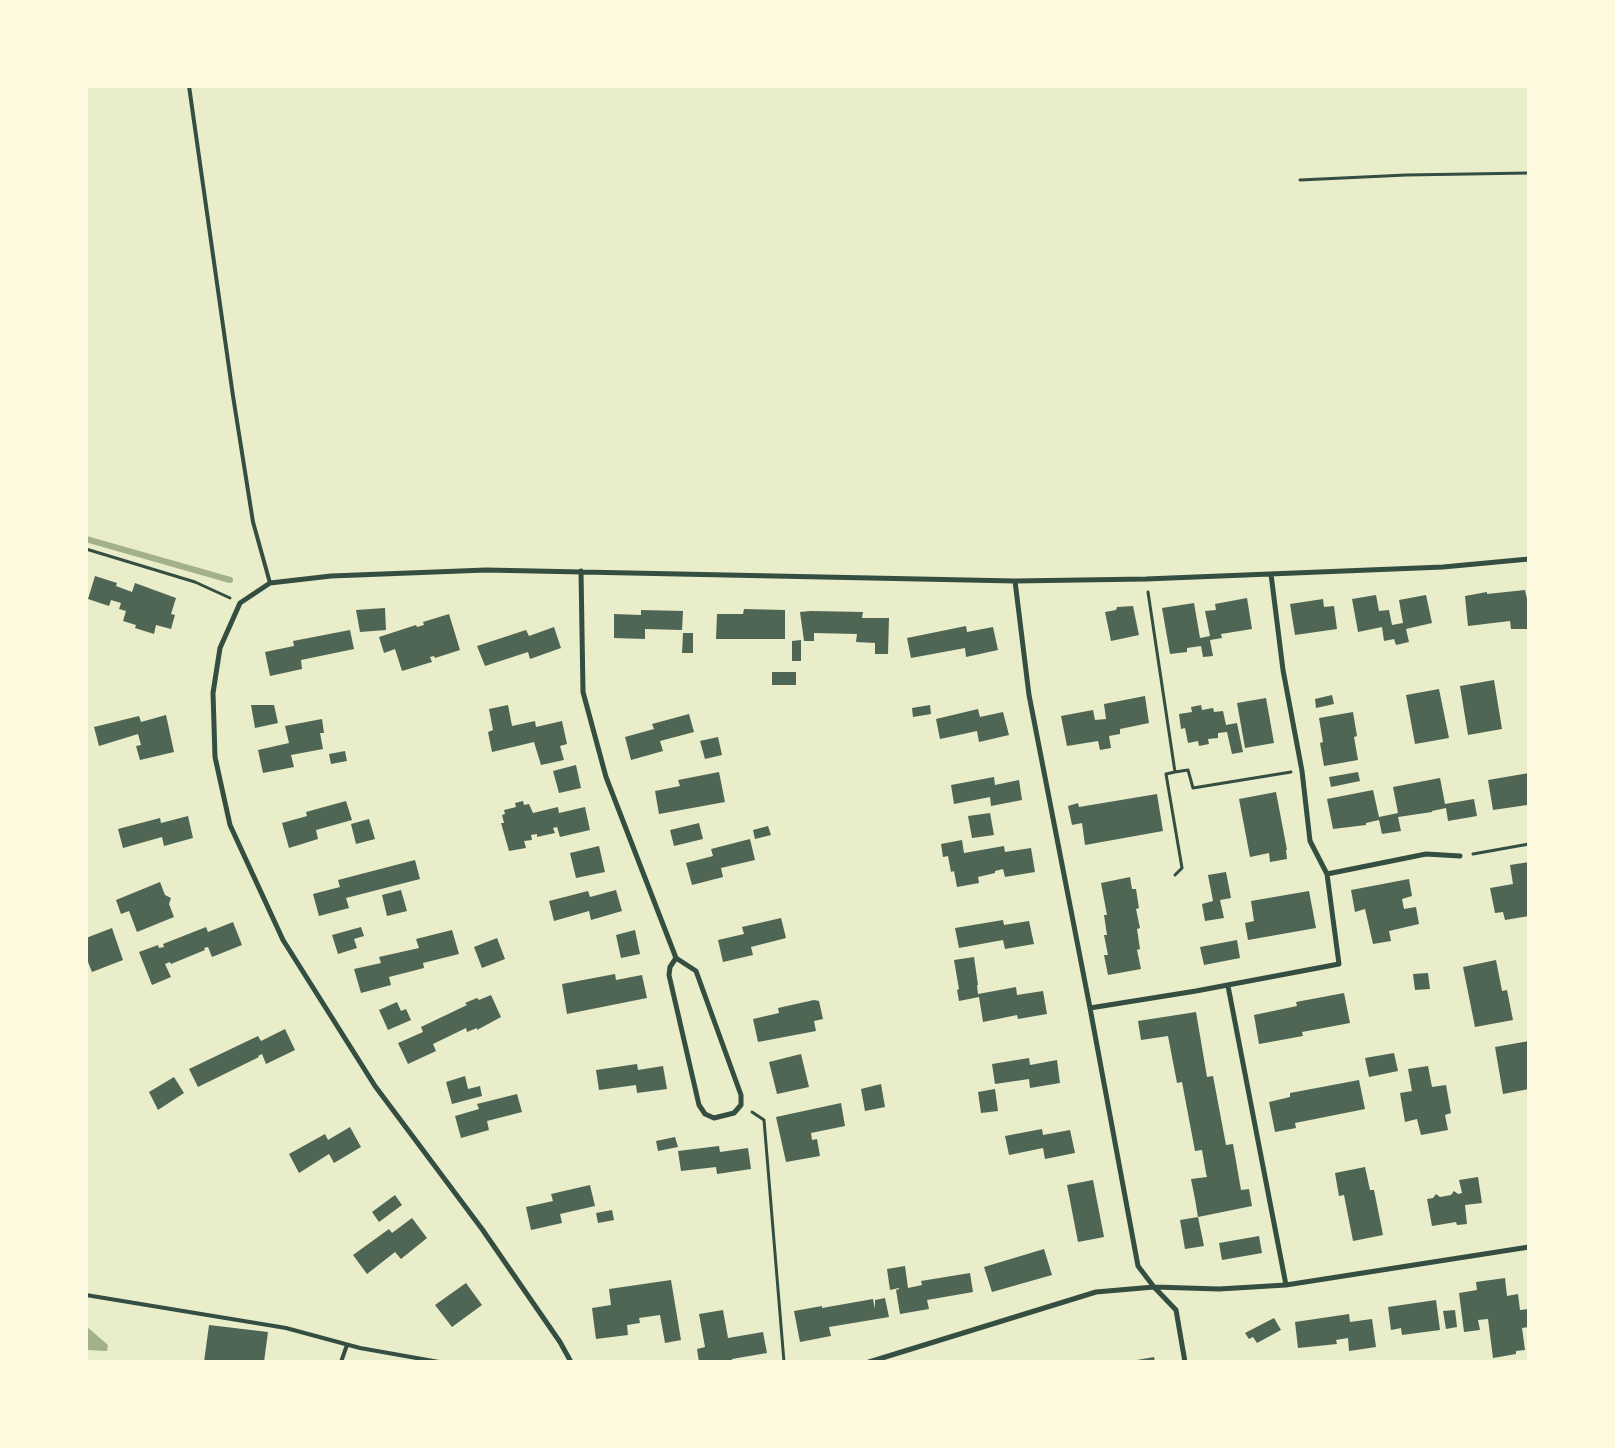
<!DOCTYPE html>
<style>
body{margin:0}
#map{position:relative;width:1615px;height:1448px;overflow:hidden;background:#e9edc9;font-family:Manrope,sans-serif}
canvas{display:block}
.frame{position:absolute;inset:0;border:88px solid #fefae0;pointer-events:none}
</style>
<div id="map">
<canvas width="1615" height="1448"></canvas>
<div class="frame"></div>
</div>
<script>
const ctx = document.querySelector('canvas').getContext('2d');
ctx.lineJoin = 'round';
function fill(path, color) { ctx.fillStyle = color; ctx.fill(path, 'evenodd'); }
const toPath = rows => new Path2D(rows.map(r => 'M' + r).join(''));
function stroke(path, color, width, dash) { ctx.strokeStyle = color; ctx.lineWidth = width; ctx.lineCap = dash ? 'butt' : 'round'; ctx.setLineDash(dash || []); ctx.stroke(path); }
fill(toPath([
 [86,1319,86,1326,108,1345,107,1351,86,1350]
]), '#a3b18a');
stroke(toPath([
 [86,539,230,580]
]), '#a3b18a', 6);
fill(toPath([
 [95,576,117,583,116,586,132,592,135,583,176,598,171,614,175,615,171,629,156,625,154,634,135,628,136,625,123,621,126,611,119,609,121,603,111,600,109,606,88,599],
 [1525,590,1529,608,1529,629,1511,629,1510,621,1468,626,1465,596,1487,592,1487,594],
 [1376,595,1379,611,1389,610,1392,625,1403,623,1399,600,1426,595,1432,623,1406,629,1409,642,1396,645,1394,639,1384,641,1382,627,1358,632,1352,599],
 [1247,598,1252,629,1221,634,1222,638,1210,640,1213,656,1203,657,1201,646,1187,648,1187,652,1170,654,1162,608,1194,603,1200,638,1210,636,1205,611,1216,610,1215,604],
 [1323,599,1324,607,1334,606,1337,629,1295,635,1290,604],
 [1133,606,1139,635,1111,641,1105,612,1116,610,1117,607],
 [385,608,386,630,360,632,356,610],
 [744,609,785,610,785,639,716,639,717,614,743,614],
 [641,610,683,611,682,630,645,629,645,639,614,638,614,614,641,615],
 [811,611,863,612,862,618,889,618,888,654,875,654,875,643,856,642,857,634,814,633,814,641,804,641,800,612],
 [449,614,460,650,435,658,434,656,430,657,432,662,402,671,395,649,384,653,379,637,416,625,417,627,424,625,423,622],
 [966,626,967,632,993,627,998,650,966,657,965,648,911,658,907,638],
 [554,627,561,648,530,659,528,652,485,666,477,646,526,630,529,636],
 [350,630,354,649,301,660,302,669,270,676,265,652,294,646,293,641],
 [683,633,693,633,693,653,682,653],
 [801,640,801,661,792,661,792,641],
 [772,672,796,672,796,685,772,685],
 [1494,680,1502,729,1468,735,1460,686],
 [1439,689,1449,738,1415,744,1406,695],
 [1332,695,1334,704,1316,708,1315,699],
 [1145,696,1149,723,1120,729,1120,734,1109,736,1111,748,1100,750,1098,741,1067,746,1061,716,1093,710,1095,720,1106,719,1104,704],
 [1266,698,1274,743,1245,748,1237,703],
 [251,705,274,705,278,723,255,728],
 [508,705,512,726,535,721,536,727,562,721,567,744,560,746,564,760,541,765,534,742,492,752,488,732,493,730,489,709],
 [930,705,931,714,913,717,912,708],
 [1201,705,1202,710,1213,708,1214,712,1223,711,1226,725,1237,723,1243,752,1232,754,1227,732,1218,733,1218,738,1208,739,1209,744,1199,746,1198,741,1188,743,1185,728,1181,729,1179,714,1192,712,1191,707],
 [978,709,980,717,1003,712,1009,735,979,742,977,731,940,739,936,719],
 [1353,712,1357,736,1354,737,1358,760,1324,766,1320,743,1323,742,1319,718],
 [689,714,694,732,660,741,663,751,631,760,625,737,654,729,652,724],
 [166,715,174,752,140,760,136,746,141,745,138,734,99,746,94,727,139,716,141,722],
 [322,719,324,733,320,733,323,749,291,755,294,767,263,773,258,750,289,743,285,726],
 [718,737,722,755,705,759,700,741],
 [345,751,347,761,331,764,329,754],
 [576,765,581,788,559,793,553,771],
 [719,772,725,802,659,814,655,791,680,786,678,780],
 [1358,772,1360,781,1331,787,1329,777],
 [1529,773,1529,803,1527,805,1493,810,1488,780],
 [994,777,995,785,1019,780,1022,800,991,806,990,797,954,804,951,785],
 [1440,778,1445,804,1474,799,1477,816,1448,821,1446,808,1432,811,1432,812,1398,817,1401,831,1382,834,1379,820,1366,823,1366,825,1333,829,1327,799,1373,790,1379,817,1398,813,1393,787],
 [1276,792,1287,850,1286,850,1287,859,1270,862,1269,853,1250,857,1239,799],
 [1157,794,1163,831,1085,845,1082,823,1072,825,1068,806,1078,803,1079,807],
 [346,801,352,820,316,830,318,839,289,848,282,823,307,816,306,812],
 [523,801,524,805,529,804,533,813,558,807,559,813,585,807,590,830,560,837,557,827,553,828,555,833,537,837,537,834,531,835,532,840,524,841,526,848,509,851,501,823,504,823,502,815,505,814,504,810,516,807,515,803],
 [990,813,994,835,972,838,968,816],
 [188,816,193,838,164,846,162,837,123,848,118,829,160,818,161,823],
 [369,819,375,839,356,844,351,824],
 [699,823,703,839,674,846,670,830],
 [768,826,771,835,755,839,753,830],
 [750,839,755,860,721,868,723,877,692,885,686,863,713,856,711,849],
 [962,840,964,853,1004,846,1005,852,1031,848,1035,872,1005,877,1003,869,995,871,995,873,978,877,979,883,957,887,954,871,951,872,948,856,943,857,941,844],
 [599,846,605,872,576,878,570,853],
 [415,860,420,879,346,898,349,908,319,916,313,894,340,887,338,880],
 [1529,862,1529,916,1505,920,1503,912,1495,913,1490,888,1513,884,1510,865],
 [1226,872,1231,898,1220,900,1224,918,1205,921,1202,904,1213,901,1208,875],
 [1130,877,1132,889,1136,889,1139,908,1136,909,1140,928,1137,929,1140,949,1137,950,1141,969,1108,975,1104,955,1108,955,1104,935,1107,935,1104,915,1107,915,1101,883],
 [1409,879,1412,896,1402,899,1404,909,1416,907,1419,924,1389,931,1391,941,1373,944,1365,909,1355,912,1351,890],
 [160,882,165,895,171,898,169,904,174,917,137,932,129,911,121,914,116,900],
 [401,890,407,911,387,916,382,895],
 [616,890,622,911,591,920,589,911,554,921,549,901,588,891,590,897],
 [1309,891,1316,928,1248,940,1245,923,1254,921,1251,901],
 [781,918,786,938,751,947,753,955,723,962,718,940,744,934,742,927],
 [1003,920,1004,925,1029,921,1034,944,1005,949,1003,940,959,948,955,928],
 [233,922,242,945,212,957,208,947,204,948,205,950,171,964,170,962,165,964,171,977,152,985,139,952,158,945,159,948,164,947,163,944,206,927,208,932],
 [361,927,364,936,354,939,357,948,338,954,332,935],
 [112,928,123,960,92,972,88,962,86,963,86,938],
 [452,930,459,954,423,963,424,968,389,977,391,985,361,993,354,969,381,963,379,957,419,948,416,939],
 [635,930,640,954,621,958,616,935],
 [497,938,505,959,482,968,474,947],
 [1237,940,1240,958,1204,965,1200,947],
 [974,957,978,985,977,985,978,994,1016,987,1017,995,1043,991,1047,1014,1018,1019,1017,1015,983,1022,979,997,959,1001,957,990,959,989,954,960],
 [1496,960,1502,991,1507,990,1513,1020,1475,1027,1463,967],
 [1428,973,1430,989,1415,990,1413,974],
 [615,974,616,980,642,975,647,998,567,1014,562,984],
 [1344,993,1350,1023,1302,1032,1303,1036,1259,1044,1254,1015,1297,1006,1296,1002],
 [491,995,501,1017,477,1030,477,1028,467,1032,466,1028,433,1044,436,1051,408,1064,398,1043,423,1032,421,1027,467,1005,465,1003,477,998,479,1000],
 [814,1000,819,1001,823,1019,814,1021,816,1031,758,1042,753,1019,779,1013,778,1008],
 [397,1002,401,1011,406,1009,411,1020,388,1030,379,1010],
 [1196,1012,1207,1077,1213,1076,1226,1145,1233,1144,1241,1190,1249,1189,1252,1206,1198,1217,1195,1199,1202,1197,1195,1199,1191,1179,1207,1177,1206,1173,1202,1150,1195,1151,1182,1082,1177,1083,1168,1036,1141,1040,1138,1021],
 [285,1029,295,1050,266,1064,262,1054,258,1056,259,1057,198,1087,189,1069,258,1036,261,1041],
 [1529,1041,1529,1089,1503,1094,1495,1047],
 [1394,1053,1398,1071,1369,1077,1365,1058],
 [801,1054,809,1087,777,1094,769,1062],
 [1029,1058,1030,1065,1057,1060,1060,1083,1030,1088,1029,1079,995,1084,992,1064],
 [637,1064,638,1070,663,1066,667,1089,637,1093,636,1085,599,1090,596,1070],
 [1428,1066,1432,1087,1446,1085,1451,1113,1445,1115,1448,1130,1421,1135,1417,1119,1405,1122,1400,1093,1412,1091,1408,1069],
 [465,1076,468,1089,480,1086,482,1096,452,1104,446,1082],
 [174,1077,184,1093,158,1110,149,1092],
 [1359,1080,1365,1109,1295,1123,1296,1128,1275,1132,1269,1102,1290,1097,1290,1093],
 [881,1084,885,1107,865,1111,861,1089],
 [995,1089,998,1111,981,1113,978,1092],
 [517,1094,522,1112,487,1121,489,1130,461,1138,455,1116,479,1109,477,1104],
 [841,1103,845,1126,811,1133,812,1140,817,1139,820,1156,786,1162,776,1117],
 [350,1127,361,1147,334,1163,329,1154,299,1173,289,1154,325,1134,328,1140],
 [1042,1129,1043,1135,1070,1130,1075,1153,1045,1159,1043,1148,1009,1155,1005,1136],
 [675,1137,678,1147,658,1151,656,1141],
 [719,1146,720,1152,748,1148,751,1169,717,1174,716,1167,681,1171,678,1151],
 [1365,1167,1370,1190,1374,1190,1383,1235,1353,1241,1344,1195,1339,1196,1335,1173],
 [1478,1177,1482,1203,1465,1205,1467,1224,1457,1225,1456,1222,1432,1226,1427,1199,1433,1198,1436,1194,1440,1197,1451,1195,1454,1191,1458,1194,1462,1193,1459,1180],
 [1093,1180,1104,1237,1078,1242,1067,1185],
 [590,1185,595,1206,560,1214,562,1223,531,1230,526,1207,553,1201,551,1194],
 [395,1195,402,1205,379,1222,372,1212],
 [612,1210,614,1220,598,1223,596,1213],
 [1198,1217,1204,1246,1185,1249,1180,1220],
 [412,1218,427,1238,401,1259,395,1252,367,1274,353,1255,389,1229,392,1233],
 [1259,1236,1262,1253,1222,1260,1219,1243],
 [1044,1249,1052,1275,992,1292,984,1267],
 [905,1266,908,1288,922,1285,921,1281,970,1273,973,1292,927,1300,929,1309,900,1314,896,1290,899,1289,899,1288,890,1290,887,1269],
 [1505,1278,1507,1296,1518,1294,1520,1310,1529,1309,1529,1327,1522,1328,1525,1350,1516,1351,1516,1354,1493,1358,1488,1319,1478,1320,1480,1330,1464,1332,1459,1293,1477,1290,1476,1282],
 [671,1280,681,1340,665,1343,660,1315,639,1318,640,1323,627,1325,628,1335,596,1339,592,1308,611,1305,609,1289],
 [466,1283,482,1305,452,1327,435,1305],
 [885,1298,889,1317,829,1327,831,1336,800,1342,794,1311,822,1306,822,1308,873,1299,875,1309,875,1300],
 [1436,1300,1440,1330,1402,1335,1401,1328,1391,1330,1388,1307],
 [723,1310,728,1338,763,1332,767,1353,732,1359,732,1362,699,1362,697,1349,705,1347,699,1314],
 [1455,1310,1457,1327,1446,1329,1443,1311],
 [1349,1314,1350,1322,1372,1319,1376,1347,1349,1351,1348,1338,1336,1340,1337,1344,1298,1348,1295,1322],
 [1274,1318,1281,1330,1257,1343,1253,1337,1249,1339,1245,1333],
 [209,1325,268,1332,264,1362,204,1362],
 [1154,1357,1155,1362,1131,1362,1131,1361]
]), '#4f6655');
stroke(toPath([
 [1300,180,1406,175,1529,173],
 [86,549,195,582,230,598],
 [1148,592,1175,772,1166,774,1182,868,1175,875],
 [1175,772,1188,770,1193,788,1291,772],
 [1473,854,1529,844],
 [752,1112,764,1120,784,1362]
]), '#344e41', 3);
stroke(toPath([
 [189,86,233,396,253,522,270,583],
 [86,1295,286,1328,360,1348,439,1362],
 [341,1362,347,1345]
]), '#344e41', 4);
stroke(toPath([
 [581,571,583,692,606,777,676,958,670,967,669,975,699,1105,705,1114,714,1118,734,1113,741,1105,741,1095,696,971,676,958],
 [1015,581,1029,695,1090,1008,1138,1266,1154,1287,1176,1310,1185,1362],
 [1327,874,1426,854,1460,856],
 [1228,986,1286,1285],
 [1090,1008,1196,991,1339,964,1327,874,1310,841,1302,771,1283,670,1271,574],
 [571,1362,560,1342,482,1229,375,1086,283,940,230,825,215,757,213,693,220,648,240,603,270,583,331,576,486,570,1015,581,1146,579,1443,567,1529,559],
 [869,1362,1096,1292,1154,1287,1219,1289,1286,1285,1529,1247]
]), '#344e41', 5);
</script>
